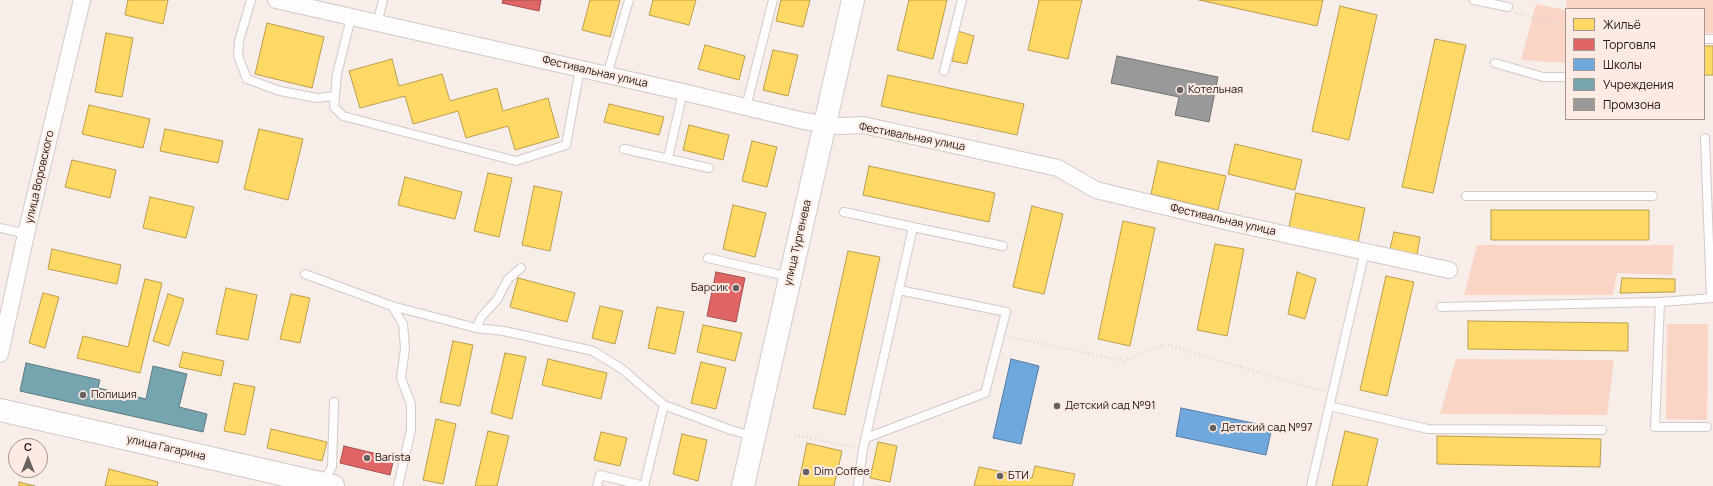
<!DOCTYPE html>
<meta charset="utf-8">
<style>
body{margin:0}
#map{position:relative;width:1713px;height:486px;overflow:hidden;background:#f7ede9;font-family:Manrope,sans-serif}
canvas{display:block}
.legend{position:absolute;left:1565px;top:8px;width:140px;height:112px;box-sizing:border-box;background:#fdeae3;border:1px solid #a39590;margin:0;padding:5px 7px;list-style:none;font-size:12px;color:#1d1614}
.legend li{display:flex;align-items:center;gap:8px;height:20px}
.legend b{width:20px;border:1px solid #a39590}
.north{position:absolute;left:8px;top:438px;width:40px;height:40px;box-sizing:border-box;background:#fdeae3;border:1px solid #a39590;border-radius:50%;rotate:0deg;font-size:11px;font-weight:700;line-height:16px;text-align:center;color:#1d1614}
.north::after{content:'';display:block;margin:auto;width:14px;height:18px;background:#69615f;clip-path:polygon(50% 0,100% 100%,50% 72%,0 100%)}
</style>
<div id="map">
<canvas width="1713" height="486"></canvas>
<ul class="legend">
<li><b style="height:11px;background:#ffd966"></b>Жильё</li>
<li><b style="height:11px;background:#e06666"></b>Торговля</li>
<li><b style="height:11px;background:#6fa8dc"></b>Школы</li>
<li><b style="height:11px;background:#76a5af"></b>Учреждения</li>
<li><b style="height:11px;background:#999"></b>Промзона</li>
</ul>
<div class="north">С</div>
</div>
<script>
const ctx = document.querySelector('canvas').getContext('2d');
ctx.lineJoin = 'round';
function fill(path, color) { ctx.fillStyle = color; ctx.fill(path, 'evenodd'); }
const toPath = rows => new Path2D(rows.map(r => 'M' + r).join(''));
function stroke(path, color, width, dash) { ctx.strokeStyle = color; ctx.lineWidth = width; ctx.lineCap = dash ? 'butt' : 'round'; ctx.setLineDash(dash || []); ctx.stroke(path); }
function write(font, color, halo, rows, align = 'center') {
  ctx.font = font + ' Manrope,sans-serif'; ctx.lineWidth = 4; ctx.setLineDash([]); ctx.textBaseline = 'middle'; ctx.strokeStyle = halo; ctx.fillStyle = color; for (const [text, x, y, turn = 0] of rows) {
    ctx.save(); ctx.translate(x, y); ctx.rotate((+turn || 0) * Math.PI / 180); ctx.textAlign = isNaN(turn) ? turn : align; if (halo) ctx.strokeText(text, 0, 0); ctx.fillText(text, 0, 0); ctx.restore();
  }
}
fill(toPath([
 [1567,0,1713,0,1713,33,1704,33,1704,9,1566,9,1566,63,1521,60,1536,4,1565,10],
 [1477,245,1674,245,1672,275,1617,273,1613,295,1464,295],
 [1667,324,1708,324,1707,420,1666,419],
 [1456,359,1614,360,1607,415,1440,414]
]), '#fad5c5');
const homes = toPath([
 [128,0,168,0,163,24,125,15,128,0],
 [590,0,620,0,610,37,582,30,590,0],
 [653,0,696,0,689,25,649,15,653,0],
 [781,0,810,0,803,27,776,21,781,0],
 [909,0,947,0,933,59,897,50,909,0],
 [1039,0,1082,0,1068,59,1028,50,1039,0],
 [1199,0,1323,0,1317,26,1199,0],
 [1340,6,1377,15,1349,140,1312,131,1340,6],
 [267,23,324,37,312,88,255,74,267,23],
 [958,31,974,36,967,64,952,61,958,31],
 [106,33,133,38,122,97,95,92,106,33],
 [1435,39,1466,45,1433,193,1402,187,1435,39],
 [705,45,745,56,739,80,698,69,705,45],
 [1704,46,1713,46,1713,75,1704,75,1704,46],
 [773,50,798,55,788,96,763,90,773,50],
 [392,59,399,86,442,74,450,101,497,88,503,111,548,98,559,137,515,150,508,126,466,138,458,111,413,124,405,96,360,108,349,71,392,59],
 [888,75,1024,104,1017,135,881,106,888,75],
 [609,104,664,117,659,135,604,122,609,104],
 [89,105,150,119,143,148,82,134,89,105],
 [689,125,729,135,723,160,683,150,689,125],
 [165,129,223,141,218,163,160,151,165,129],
 [259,129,303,139,288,200,244,189,259,129],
 [752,141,777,147,767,187,742,181,752,141],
 [1235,144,1302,160,1295,190,1228,174,1235,144],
 [72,160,116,170,110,198,65,187,72,160],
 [1158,161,1226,176,1218,210,1151,194,1158,161],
 [869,166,995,193,989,222,863,195,869,166],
 [488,173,512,178,499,237,474,231,488,173],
 [405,177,462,192,455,219,398,205,405,177],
 [534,186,562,192,550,251,522,245,534,186],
 [1296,193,1365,208,1358,242,1289,227,1296,193],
 [150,197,194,207,186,238,143,228,150,197],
 [733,205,766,213,755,257,723,249,733,205],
 [1032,206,1063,214,1044,294,1013,287,1032,206],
 [1491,210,1649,210,1649,240,1491,240,1491,210],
 [1123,221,1155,228,1130,346,1098,339,1123,221],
 [1394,232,1420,237,1417,255,1390,249,1394,232],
 [1215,244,1244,249,1227,336,1197,330,1215,244],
 [52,249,121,265,117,284,48,269,52,249],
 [848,251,880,257,845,415,813,408,848,251],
 [1297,272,1316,279,1305,319,1288,314,1297,272],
 [1386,276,1414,282,1387,396,1360,390,1386,276],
 [518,278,575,293,567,322,510,307,518,278],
 [1622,278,1675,279,1675,292,1620,293,1622,278],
 [145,279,162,283,140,373,77,358,83,336,128,347,145,279],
 [226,288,257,295,248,340,216,334,226,288],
 [43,293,59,297,45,348,29,343,43,293],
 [168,294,184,299,169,346,153,341,168,294],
 [291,294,310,298,300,343,280,339,291,294],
 [600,306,623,311,615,344,592,338,600,306],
 [657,307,684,312,675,354,648,348,657,307],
 [1468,321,1628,323,1628,351,1468,349,1468,321],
 [703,325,742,333,735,361,697,352,703,325],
 [453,341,473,345,460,406,440,402,453,341],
 [183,352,224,361,221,376,179,367,183,352],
 [505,353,526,357,512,419,491,413,505,353],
 [548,359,607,373,601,399,542,385,548,359],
 [701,362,726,368,716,409,691,403,701,362],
 [234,383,255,387,245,435,224,431,234,383],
 [436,419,456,424,443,484,423,480,436,419],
 [271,429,327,442,322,461,267,448,271,429],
 [488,431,509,436,497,486,475,486,488,431],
 [1345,431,1378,439,1367,486,1332,486,1345,431],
 [601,432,627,438,620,466,594,460,601,432],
 [682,434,707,440,698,481,673,474,682,434],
 [1437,436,1601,439,1600,467,1437,464,1437,436],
 [878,442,897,446,890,482,870,478,878,442],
 [807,443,842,451,834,486,798,486,807,443],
 [1035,466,1075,474,1072,486,974,486,979,467,1032,478,1035,466],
 [109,469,158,482,157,486,105,486,109,469],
 [19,482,35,486,19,486,19,482]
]);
fill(homes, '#ffd966');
stroke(homes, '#bb9e4d', 1);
const shops = toPath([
 [503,0,541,0,539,11,502,3,503,0],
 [716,272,745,278,736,322,707,316,716,272],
 [344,446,394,458,390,475,340,463,344,446]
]);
fill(shops, '#e06666');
stroke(shops, '#a64e4d', 1);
const schools = toPath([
 [1011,359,1039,366,1021,444,993,438,1011,359],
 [1181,408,1272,427,1266,455,1176,436,1181,408]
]);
fill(schools, '#6fa8dc');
stroke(schools, '#567ca0', 1);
const public = toPath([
 [26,363,100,380,98,388,146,399,153,366,187,374,179,407,207,414,203,432,20,391,26,363]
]);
fill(public, '#76a5af');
stroke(public, '#5b7a80', 1);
const industry = toPath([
 [1117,56,1218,77,1209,122,1175,115,1179,97,1111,83,1117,56]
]);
fill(industry, '#999');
stroke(industry, '#747271', 1);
const lane = toPath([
 [251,0,239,41,238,56,247,79,280,91,317,98,335,96],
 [1474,0,1508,7],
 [351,18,337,74,334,107,343,116,516,161,566,145,580,69],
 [377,24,383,0],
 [1704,39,1713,39],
 [1495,63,1543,77,1566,77],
 [944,71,962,0],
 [607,75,629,0],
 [746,107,773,0],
 [1705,138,1711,298],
 [624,149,709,168],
 [668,158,683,92],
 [1466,196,1653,196],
 [844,212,913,227,863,449,858,486],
 [913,227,1003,246],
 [0,228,26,234],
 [708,258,790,277],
 [305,274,392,306,403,324,405,348,401,378,411,404,411,430,398,486],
 [1660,302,1655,427,1707,427],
 [392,306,476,328,482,316,497,300,508,279,521,268],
 [1441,307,1660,302,1713,298],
 [476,328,504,331,593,351,622,369,664,405],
 [1329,406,1428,429,1602,430],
 [866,438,985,393,1006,312,899,290],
 [323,482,332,467,334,402],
 [597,486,600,475,644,486,664,405,731,430,753,436],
 [1311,486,1365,251]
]);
const street = toPath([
 [276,0,683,92,804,121,839,126,863,125,1058,168,1096,190,1229,222,1449,270],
 [0,354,26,234,82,0]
]);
const secondary = toPath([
 [0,410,333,486]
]);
const primary = toPath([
 [743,486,853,0]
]);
stroke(lane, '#d1cac7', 10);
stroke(street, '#d1cac7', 18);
stroke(secondary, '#d1cac7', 24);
stroke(primary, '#d1cac7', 24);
stroke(toPath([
 [1516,13,1566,26],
 [1010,337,1124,361,1164,344,1322,391],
 [795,435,853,447]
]), '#d8d5d4', 2.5, [1, 3]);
stroke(lane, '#fefcfc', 8);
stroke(street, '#fefcfc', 16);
stroke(secondary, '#fefcfc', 22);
stroke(primary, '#fefcfc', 22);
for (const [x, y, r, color] of [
 [1180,90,4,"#69615f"],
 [736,288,4,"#69615f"],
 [83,395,4,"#69615f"],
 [1057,406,4,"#69615f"],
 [1213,428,4,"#69615f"],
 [367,458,4,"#69615f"],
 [806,472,4,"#69615f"],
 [1000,476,4,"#69615f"]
]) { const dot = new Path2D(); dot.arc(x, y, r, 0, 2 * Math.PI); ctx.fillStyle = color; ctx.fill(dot); stroke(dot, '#fdeae3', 1.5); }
write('11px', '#1d1614', '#fdeae3', [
 ["Фестивальная улица",595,72,13],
 ["Фестивальная улица",912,137,11],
 ["улица Воровского",40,177,-77],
 ["Фестивальная улица",1223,220,13],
 ["улица Тургенева",798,243,-77],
 ["улица Гагарина",166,448,13]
]);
write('11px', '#1d1614', '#fdeae3', [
 ["Котельная",1188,90],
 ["Барсик",728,288,"right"],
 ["Полиция",91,395],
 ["Детский сад №91",1065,406],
 ["Детский сад №97",1221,428],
 ["Barista",375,458],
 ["Dim Coffee",814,472],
 ["БТИ",1008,476]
], 'left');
</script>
